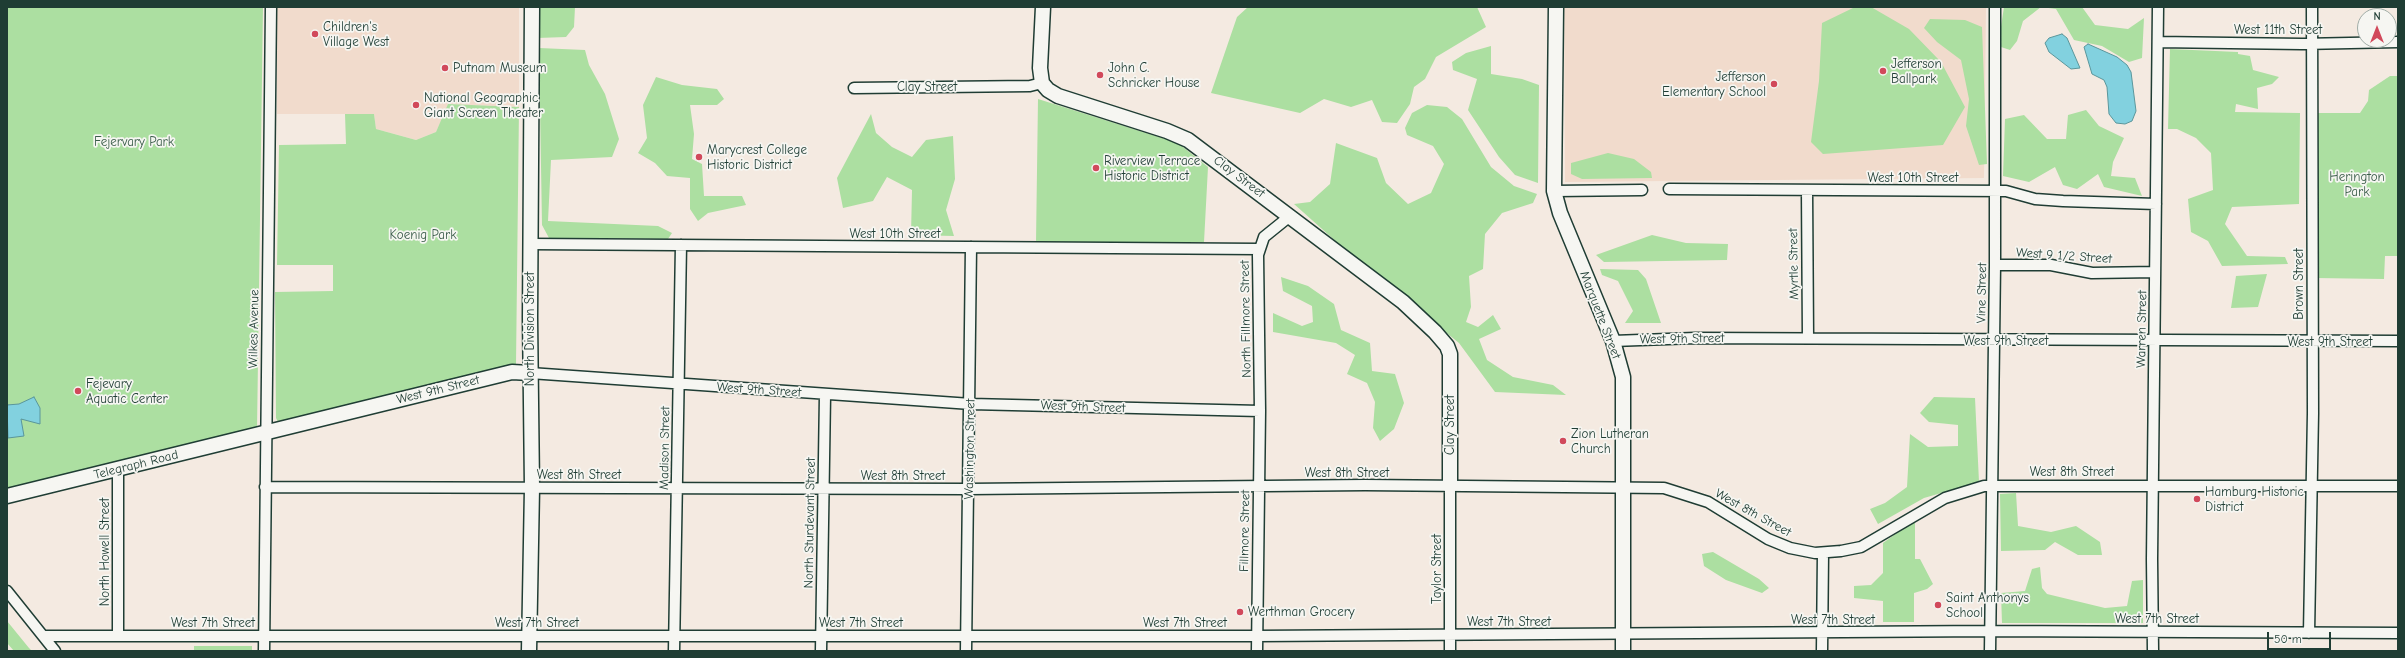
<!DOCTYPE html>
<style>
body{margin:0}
#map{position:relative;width:2405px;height:658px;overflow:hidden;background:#f4eae1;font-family:"Comic Neue",sans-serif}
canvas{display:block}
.frame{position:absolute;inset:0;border:8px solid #1f3d34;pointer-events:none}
.north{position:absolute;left:2357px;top:8px;width:40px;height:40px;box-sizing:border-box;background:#f6f6f2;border:1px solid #a0aca6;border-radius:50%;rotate:0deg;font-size:11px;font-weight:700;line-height:16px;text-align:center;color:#1f3d34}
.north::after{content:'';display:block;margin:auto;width:14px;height:18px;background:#d1495b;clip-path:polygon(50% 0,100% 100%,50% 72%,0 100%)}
.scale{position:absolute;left:2267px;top:632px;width:64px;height:18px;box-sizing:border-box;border:2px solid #1f3d34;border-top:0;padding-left:5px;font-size:12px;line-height:14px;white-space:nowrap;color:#1f3d34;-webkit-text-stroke:3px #f6f6f2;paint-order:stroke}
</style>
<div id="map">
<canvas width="2405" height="658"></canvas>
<div class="frame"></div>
<div class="north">N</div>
<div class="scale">50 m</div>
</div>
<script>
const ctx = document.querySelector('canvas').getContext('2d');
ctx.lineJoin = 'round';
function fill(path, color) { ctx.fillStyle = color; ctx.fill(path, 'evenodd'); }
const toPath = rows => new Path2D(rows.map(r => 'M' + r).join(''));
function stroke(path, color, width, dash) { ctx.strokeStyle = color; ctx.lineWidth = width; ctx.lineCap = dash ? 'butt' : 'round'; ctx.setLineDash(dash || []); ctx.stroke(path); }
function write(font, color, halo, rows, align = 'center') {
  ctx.font = font + ' "Comic Neue",sans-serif'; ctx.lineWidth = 3.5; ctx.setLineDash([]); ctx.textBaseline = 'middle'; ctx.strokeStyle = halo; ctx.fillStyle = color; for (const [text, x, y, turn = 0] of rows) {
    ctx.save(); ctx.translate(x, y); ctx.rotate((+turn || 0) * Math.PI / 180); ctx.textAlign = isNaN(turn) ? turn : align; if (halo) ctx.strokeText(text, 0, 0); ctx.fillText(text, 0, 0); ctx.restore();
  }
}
fill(toPath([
 [277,7,519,7,519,107,449,104,436,132,416,140,376,129,374,114,277,114],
 [1564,7,1986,7,1984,178,1565,182]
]), '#f1dbcc');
fill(toPath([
 [7,7,263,7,257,430,7,491],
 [540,7,575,7,574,27,566,37,537,38],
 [1248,7,1477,7,1486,27,1436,57,1425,79,1414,87,1410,104,1397,123,1382,122,1372,100,1351,107,1324,99,1300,113,1211,93,1237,17],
 [1855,7,1871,7,1909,29,1941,62,1965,107,1943,145,1823,154,1811,142,1819,81,1822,23],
 [2004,7,2041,7,2023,21,2017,41,2010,50,1998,46],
 [2041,7,2082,7,2095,25,2128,29,2144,18,2142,58,2129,62,2102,46,2074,40,2056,9],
 [1930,19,1965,20,1982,27,1987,164,1979,165,1966,126,1969,99,1961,60,1937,42,1924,28],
 [1491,46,1491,74,1522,79,1539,85,1538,183,1515,175,1499,157,1468,110,1477,79,1453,70,1452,62,1466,53],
 [539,48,585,50,589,65,605,94,619,139,612,157,551,160,548,221,658,226,672,233,668,239,549,238,542,225],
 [2170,49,2238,52,2238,54,2250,56,2253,70,2279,77,2272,84,2257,88,2258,109,2236,104,2235,112,2300,113,2299,204,2232,207,2225,224,2247,256,2285,257,2288,264,2222,266,2208,241,2191,232,2188,199,2213,190,2211,153,2196,138,2177,129,2168,129],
 [2390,76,2398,76,2398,256,2385,256,2384,279,2315,278,2316,113,2360,113,2368,101,2369,90],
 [656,77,682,85,717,89,724,99,717,105,690,105,694,134,692,159,702,164,704,196,742,196,746,205,708,213,698,221,690,209,690,178,667,176,655,163,638,153,647,138,643,105],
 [1038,99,1178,143,1208,167,1204,242,1036,242],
 [448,104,519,107,516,364,278,422,276,418,275,292,333,291,333,265,277,265,279,145,346,144,345,114,374,114,376,129,416,140,436,132],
 [1427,105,1447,107,1462,119,1491,167,1514,186,1537,194,1533,203,1502,213,1485,234,1483,269,1469,276,1471,307,1466,322,1478,327,1493,315,1501,329,1479,339,1487,360,1513,377,1553,385,1566,395,1495,392,1459,343,1359,262,1294,204,1310,202,1330,184,1336,143,1377,158,1386,183,1408,204,1431,193,1444,164,1433,146,1407,135,1405,128,1412,113],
 [2086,110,2099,126,2124,138,2113,162,2111,176,2135,178,2142,196,2104,187,2098,174,2077,189,2063,185,2055,167,2029,182,2003,176,2005,119,2024,115,2047,139,2066,139,2068,115],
 [871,114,876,133,892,147,912,157,926,140,953,136,955,179,946,210,954,236,911,235,912,190,887,177,873,201,843,208,837,178],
 [1608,153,1634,159,1651,172,1652,178,1582,179,1571,174,1571,163],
 [1652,235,1686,243,1728,244,1727,260,1604,262,1596,255],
 [1600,269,1638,270,1646,279,1661,323,1625,323,1633,311,1618,281,1602,275],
 [2267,274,2258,307,2231,308,2236,276],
 [1281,277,1308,286,1334,304,1341,330,1370,343,1372,371,1395,374,1404,403,1394,429,1380,441,1373,428,1375,402,1367,383,1347,374,1355,355,1336,343,1273,332,1273,313,1302,326,1313,322,1312,306,1283,291],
 [1934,397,1975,398,1979,482,1924,498,1878,524,1870,509,1885,503,1907,487,1910,434,1928,447,1958,446,1958,425,1929,422,1920,413],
 [2016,493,2018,526,2051,532,2076,526,2100,542,2102,555,2078,555,2055,542,2045,550,2001,551,2000,494],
 [1915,520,1915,559,1920,559,1933,584,1927,589,1914,593,1914,622,1883,622,1883,601,1854,598,1854,586,1871,585,1883,573,1883,543],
 [1713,552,1759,579,1769,588,1762,593,1726,580,1704,566,1702,554],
 [2040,567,2042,588,2047,594,2105,608,2127,606,2132,581,2143,580,2143,623,2002,623,2001,593,2025,591,2032,569],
 [7,621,29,648,32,651,14,651,7,643],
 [194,646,252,646,252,651,194,651]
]), '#acdfa1');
const water = toPath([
 [2062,34,2067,38,2080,68,2071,69,2049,52,2045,43,2049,38,2062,34],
 [2088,44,2117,57,2127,65,2131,72,2136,111,2132,121,2125,124,2116,123,2109,114,2107,87,2104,80,2092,74,2084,47,2088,44],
 [34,397,40,408,40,424,21,419,24,436,8,438,7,405,19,404,34,397]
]);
fill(water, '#82d1df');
stroke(water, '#5a969b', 1);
const street = toPath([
 [2158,42,2302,44,2398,42],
 [854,88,1030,86,1042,83],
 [1669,189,2006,191,2035,199,2063,201,2156,204],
 [1807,190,1808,338],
 [1554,191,1642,190],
 [530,244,1259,249],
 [1995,265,2051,265,2092,273,2155,272],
 [1613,341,1695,338,2398,341],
 [530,373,971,404,1260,411],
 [118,469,118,635],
 [265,487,969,489,1365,485,1664,488,1708,502,1768,539,1790,548,1815,553,1841,551,1861,547,1945,498,1984,486,2398,486],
 [7,591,55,651],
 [2309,633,2313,413,2312,7],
 [44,636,1257,636,1990,631,2398,633],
 [264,651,271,7],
 [674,651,681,245],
 [821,651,825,395],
 [966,651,971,247],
 [1257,651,1260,411,1258,255,1264,237,1290,216],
 [1450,651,1450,486],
 [1822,651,1823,553],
 [1990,651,1995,265,1995,7],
 [2153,651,2152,559,2158,7]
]);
const secondary = toPath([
 [1043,7,1040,68,1042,83,1048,90,1058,96,1167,131,1188,140,1403,302,1435,332,1447,346,1450,354,1450,486],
 [1556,7,1554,191,1560,213,1613,341,1623,377,1623,651],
 [7,496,512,372,530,373],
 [529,651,532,488,530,317,532,7]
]);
stroke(street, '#1f3d34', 13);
stroke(secondary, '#1f3d34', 17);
stroke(street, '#f6f6f2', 10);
stroke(secondary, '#f6f6f2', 14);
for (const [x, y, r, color] of [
 [315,34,4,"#d1495b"],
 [445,68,4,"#d1495b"],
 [1883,71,4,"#d1495b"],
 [1100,75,4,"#d1495b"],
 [1774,84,4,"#d1495b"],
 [416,105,4,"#d1495b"],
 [699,157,4,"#d1495b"],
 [1096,168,4,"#d1495b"],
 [78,391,4,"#d1495b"],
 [1563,441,4,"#d1495b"],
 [2197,499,4,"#d1495b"],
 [1938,605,4,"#d1495b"],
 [1240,612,4,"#d1495b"]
]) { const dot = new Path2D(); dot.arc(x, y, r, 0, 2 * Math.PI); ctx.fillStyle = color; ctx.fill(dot); stroke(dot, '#f6f6f2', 1.5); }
write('13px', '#1f3d34', '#f6f6f2', [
 ["Children's",323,27],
 ["Village West",323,42],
 ["Jefferson",1891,64],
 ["Ballpark",1891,79],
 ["Putnam Museum",453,68],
 ["John C.",1108,68],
 ["Schricker House",1108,83],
 ["Jefferson",1766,77,"right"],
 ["Elementary School",1766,92,"right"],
 ["National Geographic",424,98],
 ["Giant Screen Theater",424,113],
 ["Marycrest College",707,150],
 ["Historic District",707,165],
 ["Riverview Terrace",1104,161],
 ["Historic District",1104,176],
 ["Fejevary",86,384],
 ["Aquatic Center",86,399],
 ["Zion Lutheran",1571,434],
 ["Church",1571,449],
 ["Hamburg Historic",2205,492],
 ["District",2205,507],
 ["Saint Anthonys",1946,598],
 ["School",1946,613],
 ["Werthman Grocery",1248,612]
], 'left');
write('13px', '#1f3d34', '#f6f6f2', [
 ["West 11th Street",2278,30],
 ["Clay Street",927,87],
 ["Clay Street",1239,177,37],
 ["West 10th Street",1913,178],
 ["West 10th Street",895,234],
 ["West 9 1/2 Street",2064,256,4],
 ["Myrtle Street",1794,264,-91],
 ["Brown Street",2299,284,-90],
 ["Vine Street",1982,293,-89],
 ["Marquette Street",1600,315,69],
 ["North Fillmore Street",1246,319,-91],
 ["Wilkes Avenue",254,329,-89],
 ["North Division Street",530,329,-90],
 ["Warren Street",2142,329,-89],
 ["West 9th Street",1682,339,-1],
 ["West 9th Street",2006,341],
 ["West 9th Street",2330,342],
 ["West 9th Street",438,390,-14],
 ["West 9th Street",759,390,4],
 ["West 9th Street",1083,407,2],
 ["Clay Street",1450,425,-90],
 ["Madison Street",665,448,-89],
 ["Washington Street",970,449,-89],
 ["Telegraph Road",136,465,-14],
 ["West 8th Street",2072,472],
 ["West 8th Street",1347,473],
 ["West 8th Street",579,475],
 ["West 8th Street",903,476],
 ["West 8th Street",1753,513,29],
 ["North Sturdevant Street",810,523,-89],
 ["Fillmore Street",1245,531,-89],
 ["North Howell Street",105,552,-90],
 ["Taylor Street",1437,569,-90],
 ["West 7th Street",2157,619],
 ["West 7th Street",1833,620],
 ["West 7th Street",1509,622],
 ["West 7th Street",213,623],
 ["West 7th Street",537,623],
 ["West 7th Street",861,623],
 ["West 7th Street",1185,623]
]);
write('13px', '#3b5d4a', '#f6f6f2', [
 ["Fejervary Park",134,142],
 ["Herington",2357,177],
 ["Park",2357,192],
 ["Koenig Park",423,235]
]);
</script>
